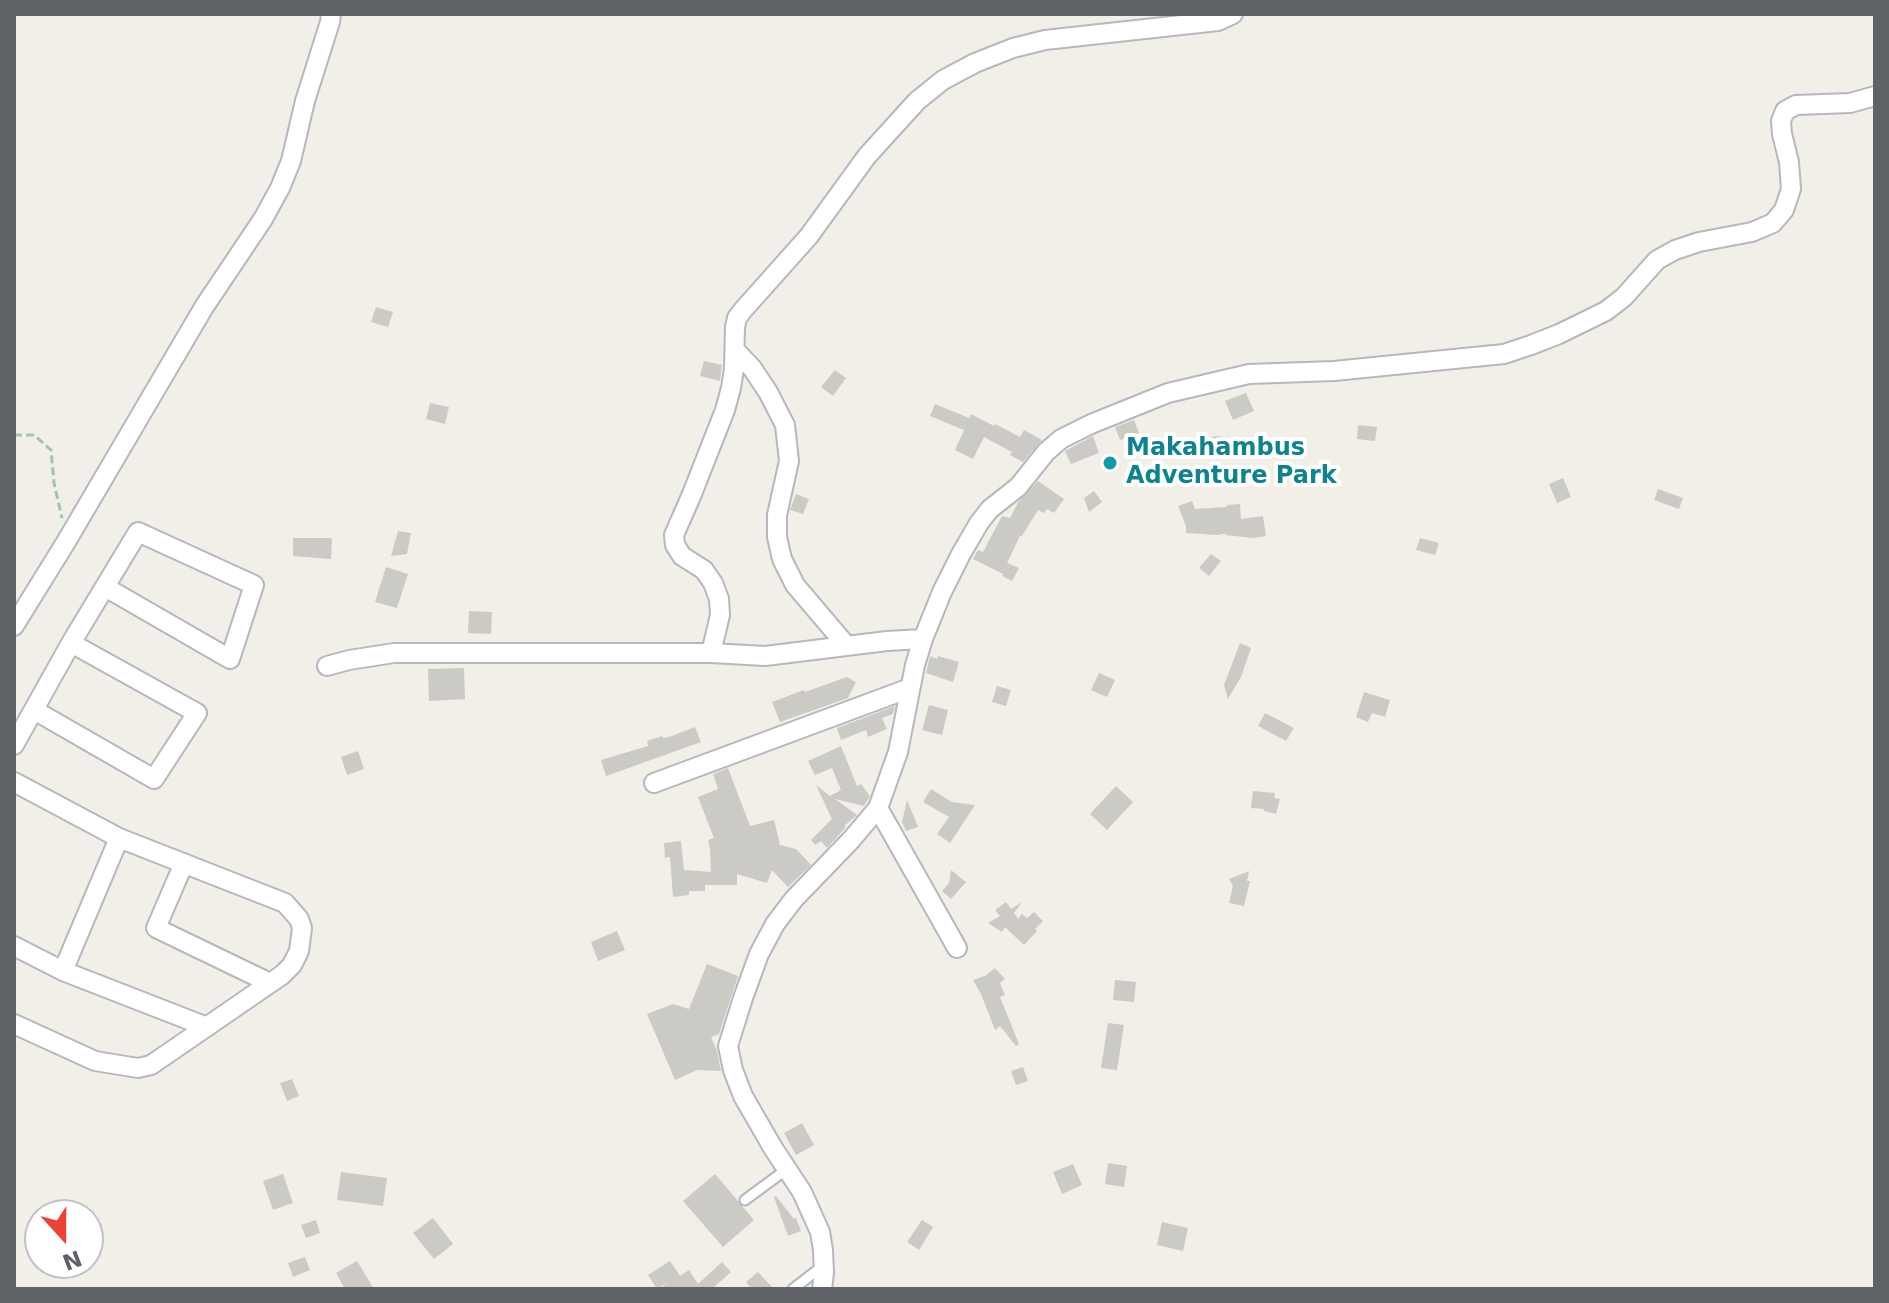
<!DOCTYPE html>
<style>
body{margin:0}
#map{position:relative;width:1889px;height:1303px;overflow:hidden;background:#f1efe8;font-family:"DejaVu Sans",sans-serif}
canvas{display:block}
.frame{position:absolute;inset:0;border:16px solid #5f6368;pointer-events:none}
.north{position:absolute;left:24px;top:1199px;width:80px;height:80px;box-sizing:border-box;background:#fff;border:2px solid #bfc1c3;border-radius:50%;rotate:159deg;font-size:22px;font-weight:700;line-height:32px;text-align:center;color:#5f6368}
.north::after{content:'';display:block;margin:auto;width:28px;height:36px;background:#ea4335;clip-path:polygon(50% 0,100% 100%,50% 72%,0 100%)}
</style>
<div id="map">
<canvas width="1889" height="1303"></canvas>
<div class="frame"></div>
<div class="north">N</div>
</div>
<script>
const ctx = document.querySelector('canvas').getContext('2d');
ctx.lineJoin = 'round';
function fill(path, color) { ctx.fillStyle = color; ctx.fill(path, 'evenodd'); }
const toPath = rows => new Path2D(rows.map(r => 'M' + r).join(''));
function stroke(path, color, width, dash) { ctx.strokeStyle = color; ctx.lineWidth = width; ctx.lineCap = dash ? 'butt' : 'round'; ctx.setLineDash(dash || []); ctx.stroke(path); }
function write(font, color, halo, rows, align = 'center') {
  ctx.font = font + ' "DejaVu Sans",sans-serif'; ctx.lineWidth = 8; ctx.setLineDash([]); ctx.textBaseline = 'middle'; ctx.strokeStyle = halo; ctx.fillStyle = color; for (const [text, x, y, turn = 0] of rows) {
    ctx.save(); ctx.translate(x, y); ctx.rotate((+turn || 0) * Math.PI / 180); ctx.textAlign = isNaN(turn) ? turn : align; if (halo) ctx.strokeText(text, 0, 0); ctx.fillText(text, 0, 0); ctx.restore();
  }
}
fill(toPath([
 [376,307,393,312,388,327,371,322],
 [704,361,722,365,720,381,700,376],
 [835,370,846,378,833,396,821,387],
 [1246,393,1254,411,1233,420,1225,401],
 [430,403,449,407,445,424,426,419],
 [935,404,969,418,971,414,994,426,995,424,1020,437,1024,430,1042,440,1023,462,1010,455,1012,452,984,437,973,459,955,450,964,430,930,416],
 [1134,420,1139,433,1120,440,1115,427],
 [1358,425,1377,427,1375,441,1357,439],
 [1093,436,1099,453,1071,464,1065,451],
 [1221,436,1222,451,1209,452,1208,437],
 [1563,478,1571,497,1557,503,1549,484],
 [1038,481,1064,499,1054,513,1047,509,1044,513,1038,510,1022,536,1020,536,1007,563,1019,568,1012,581,1002,576,1003,574,973,559,978,550,983,552,1002,516,1010,518,1019,501],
 [1658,489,1683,498,1679,509,1654,500],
 [1094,491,1102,502,1089,512,1084,498],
 [796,494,809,499,803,514,790,510],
 [1192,501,1195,509,1227,507,1227,505,1240,504,1241,519,1263,516,1266,536,1253,538,1225,535,1227,533,1217,535,1186,533,1186,526,1178,506],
 [398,531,411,533,407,554,391,556],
 [293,538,332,538,331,559,293,556],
 [1420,538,1439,543,1435,555,1416,550],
 [1211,554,1221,561,1209,576,1199,568],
 [386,567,408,574,397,608,375,602],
 [469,611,492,612,491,634,468,633],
 [1240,643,1251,648,1241,677,1228,699,1224,685],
 [930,656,937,659,938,656,959,662,953,682,926,673],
 [464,668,465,699,429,701,428,669],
 [1099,673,1115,680,1107,697,1091,690],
 [847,677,856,682,848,698,780,722,772,702,804,690,805,692],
 [997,686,1011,690,1006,706,992,702],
 [1364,692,1390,700,1385,717,1372,713,1368,722,1356,717],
 [929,705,948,710,942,735,922,730],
 [895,706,893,714,882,718,887,729,868,737,866,730,841,740,837,728],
 [1265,713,1294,728,1286,741,1258,726],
 [695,727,701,742,606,776,601,760,648,746,647,741,662,736,663,738,669,737],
 [841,746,857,786,861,784,870,796,864,806,835,799,857,815,844,826,846,827,827,848,821,841,815,845,811,840,832,819,816,785,830,796,841,790,832,768,815,775,808,761],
 [358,751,364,769,347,775,341,757],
 [728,768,750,826,774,820,780,845,796,849,811,865,788,887,772,870,767,883,737,874,737,885,705,885,705,891,689,891,689,895,673,897,670,857,665,858,664,843,681,841,684,870,711,872,710,850,708,840,714,838,698,797,718,789,713,774],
 [1116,786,1133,802,1107,830,1090,814],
 [931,789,952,802,975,805,950,843,937,834,949,817,923,802],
 [1253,791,1275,793,1274,798,1280,799,1276,814,1264,811,1264,809,1251,808],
 [907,800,918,827,906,831,902,822],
 [951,870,966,882,951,899,942,891,949,883],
 [1249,871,1247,881,1250,881,1244,906,1229,903,1233,886,1229,879],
 [1006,902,1011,909,1022,902,1014,913,1018,919,1022,914,1027,918,1034,912,1043,921,1035,929,1037,931,1024,945,1005,927,1002,932,988,923,1000,916,995,910],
 [617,931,625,950,598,961,591,942],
 [707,964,738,976,719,1034,711,1037,717,1051,721,1071,697,1070,675,1080,647,1014,673,1004,689,1009],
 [995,968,1005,979,1000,983,1005,995,1000,997,1019,1044,1016,1046,1000,1026,995,1030,981,994,973,980,985,976],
 [1115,980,1136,982,1134,1002,1113,1000],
 [1108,1023,1124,1025,1117,1070,1101,1068],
 [1023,1067,1028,1081,1016,1085,1011,1071],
 [292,1079,299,1096,287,1101,280,1083],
 [802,1123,814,1145,796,1155,784,1133],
 [1108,1163,1127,1166,1124,1187,1105,1184],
 [1073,1164,1082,1185,1062,1194,1053,1172],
 [341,1172,387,1178,383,1206,337,1200],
 [283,1174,293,1203,273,1210,263,1181],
 [715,1174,754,1220,723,1247,683,1201],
 [776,1196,794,1219,796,1218,801,1231,788,1236,774,1197],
 [433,1218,453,1244,434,1259,413,1233],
 [316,1220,320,1233,306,1238,301,1225],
 [922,1220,933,1227,919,1250,907,1242],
 [1162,1222,1188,1228,1183,1251,1157,1245],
 [305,1257,310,1270,293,1277,288,1263],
 [357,1261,374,1289,345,1289,336,1273],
 [670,1261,680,1276,689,1270,698,1284,722,1262,731,1272,712,1289,660,1289,669,1282,657,1289,648,1275],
 [758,1272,774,1289,752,1289,746,1282]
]), '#cccac5');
const lane = toPath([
 [745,1200,787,1169],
 [793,1289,824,1265]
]);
const street = toPath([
 [735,350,752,368,768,392,785,425,789,461,777,515,777,537,782,559,795,585,846,645],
 [14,626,66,542,204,307,263,219,280,188,291,161,305,101,330,22,331,14],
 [711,653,720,615,719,599,713,583,704,570,682,556,675,545,674,535,692,494,725,410,731,388,734,369,735,327,737,318,743,310,809,236,867,156,917,101,943,80,975,63,1013,48,1045,40,1218,21,1233,14],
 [327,666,349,660,394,653,711,653,765,656,887,641,923,639],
 [34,710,154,779,197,713,71,643],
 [14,745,71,643,138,532,254,585,230,659,105,587],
 [14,782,119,838,285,903,299,919,302,928,299,951,292,965,282,975,151,1065,138,1068,95,1061,14,1024],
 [654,783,910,688],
 [878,808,957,948],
 [184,863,156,928,270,983],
 [14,946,63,971,207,1027],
 [63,971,119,838],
 [822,1289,824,1273,823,1250,820,1232,802,1192,773,1148,743,1096,733,1070,728,1046,743,998,759,954,775,924,794,899,851,840,878,808,898,752,915,665,923,639,942,592,961,554,979,523,990,509,1018,487,1046,452,1061,439,1091,424,1168,393,1249,374,1334,371,1504,354,1531,345,1559,334,1606,311,1624,297,1657,260,1675,250,1699,242,1752,232,1773,223,1784,210,1791,189,1789,162,1782,134,1781,121,1785,111,1796,105,1850,103,1875,96]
]);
stroke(lane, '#b5b8bc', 13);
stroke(street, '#b5b8bc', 22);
stroke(toPath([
 [14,435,34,435,51,450,54,483,62,518]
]), '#9cc7a9', 3, [8, 4]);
stroke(lane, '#fff', 9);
stroke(street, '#fff', 18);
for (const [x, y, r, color] of [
 [1110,463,8,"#0f9aa8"]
]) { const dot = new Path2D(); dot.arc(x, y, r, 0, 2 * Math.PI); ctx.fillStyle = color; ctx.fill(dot); stroke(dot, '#fff', 3); }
write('bold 24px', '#0d838f', '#fff', [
 ["Makahambus",1126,449],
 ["Adventure Park",1126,477]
], 'left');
</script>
